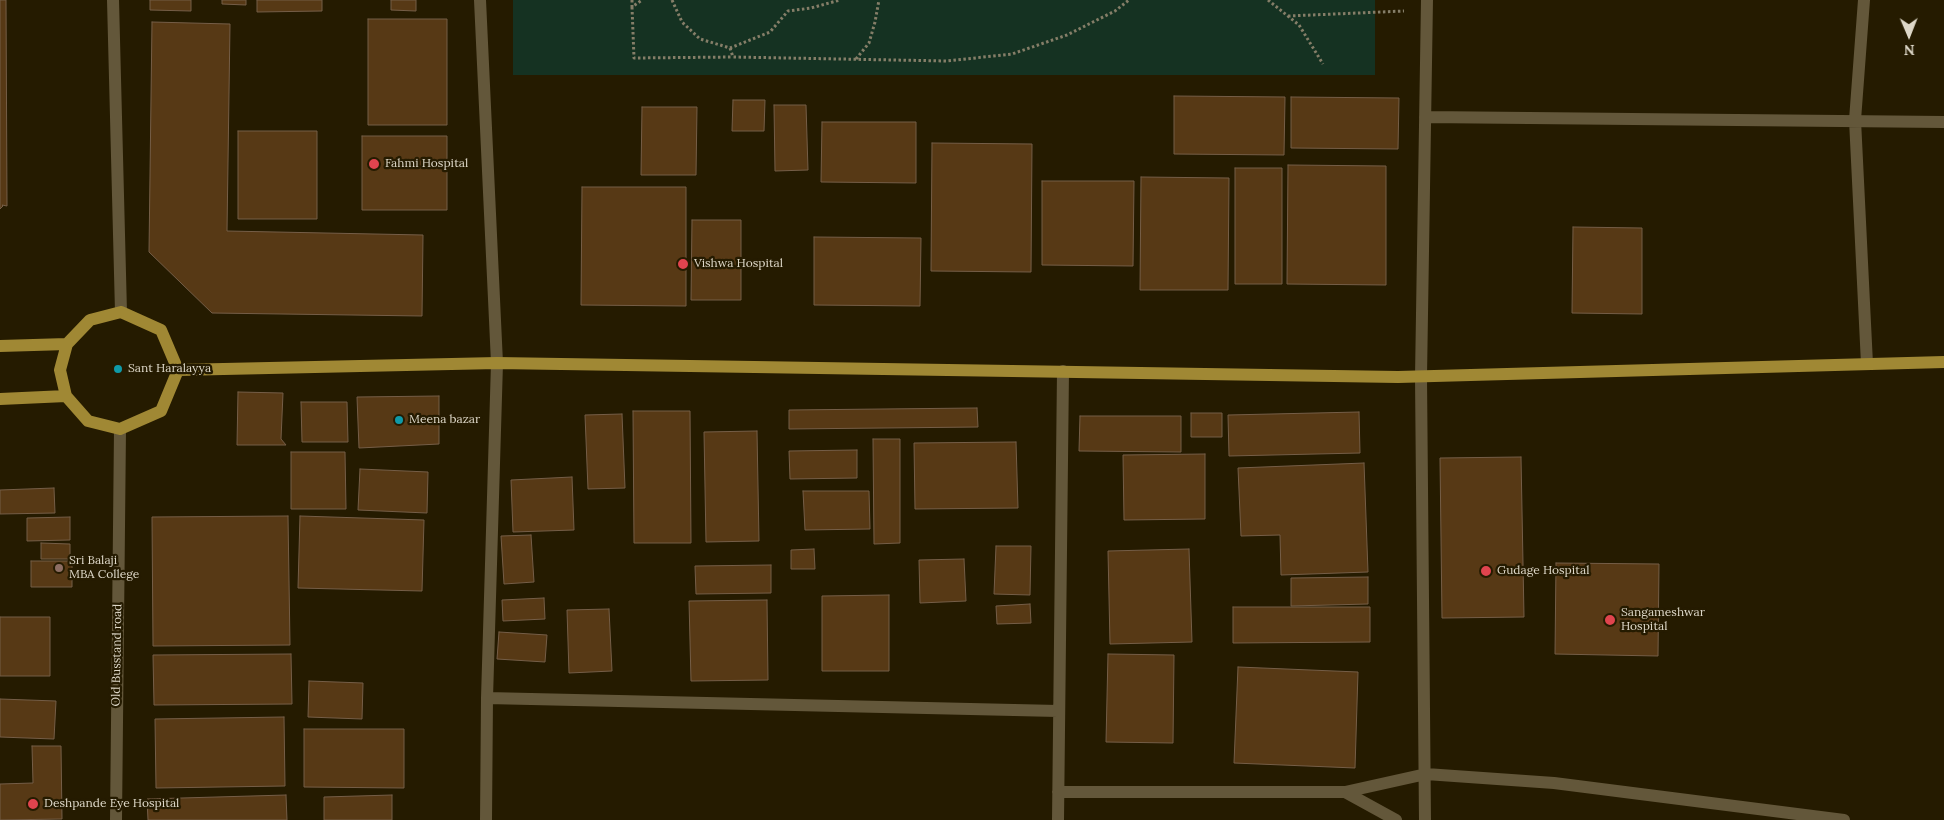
<!DOCTYPE html>
<style>
body{margin:0}
#map{position:relative;width:1944px;height:820px;overflow:hidden;background:#251b00;font-family:Lora,serif}
canvas{display:block}
.north{position:absolute;left:1884px;top:10px;width:50px;height:50px;-webkit-text-stroke:4px #251b00;paint-order:stroke;rotate:179deg;font-size:14px;font-weight:700;line-height:20px;text-align:center;color:#ded8c8}
.north::after{content:'';display:block;margin:auto;width:18px;height:22px;background:#ded8c8;clip-path:polygon(50% 0,100% 100%,50% 72%,0 100%)}
</style>
<div id="map">
<canvas width="1944" height="820"></canvas>
<div class="north">N</div>
</div>
<script>
const ctx = document.querySelector('canvas').getContext('2d');
ctx.lineJoin = 'round';
function fill(path, color) { ctx.fillStyle = color; ctx.fill(path, 'evenodd'); }
const toPath = rows => new Path2D(rows.map(r => 'M' + r).join(''));
function stroke(path, color, width, dash) { ctx.strokeStyle = color; ctx.lineWidth = width; ctx.lineCap = dash ? 'butt' : 'round'; ctx.setLineDash(dash || []); ctx.stroke(path); }
function write(font, color, halo, rows, align = 'center') {
  ctx.font = font + ' Lora,serif'; ctx.lineWidth = 4.5; ctx.setLineDash([]); ctx.textBaseline = 'middle'; ctx.strokeStyle = halo; ctx.fillStyle = color; for (const [text, x, y, turn = 0] of rows) {
    ctx.save(); ctx.translate(x, y); ctx.rotate((+turn || 0) * Math.PI / 180); ctx.textAlign = isNaN(turn) ? turn : align; if (halo) ctx.strokeText(text, 0, 0); ctx.fillText(text, 0, 0); ctx.restore();
  }
}
fill(toPath([
 [513,0,1375,0,1375,75,513,75]
]), '#153222');
const building = toPath([
 [0,0,6,0,7,206,2,205,3,206,0,209,0,0],
 [150,0,191,0,191,11,150,10,150,0],
 [222,0,246,0,246,5,222,4,222,0],
 [257,0,322,0,322,11,257,12,257,0],
 [391,0,416,0,416,11,391,10,391,0],
 [368,19,447,19,447,125,368,125,368,19],
 [152,22,230,24,227,231,423,235,422,316,212,313,149,252,152,22],
 [1174,96,1285,97,1284,155,1174,154,1174,96],
 [1291,97,1399,98,1398,149,1291,148,1291,97],
 [733,100,765,100,764,131,732,131,733,100],
 [774,105,806,105,808,170,775,171,774,105],
 [642,107,697,107,696,175,641,175,642,107],
 [822,122,916,122,916,183,821,182,822,122],
 [238,131,317,131,317,219,238,219,238,131],
 [362,136,447,136,447,210,362,210,362,136],
 [932,143,1032,144,1031,272,931,271,932,143],
 [1288,165,1386,166,1386,285,1287,284,1288,165],
 [1235,168,1282,168,1282,284,1235,284,1235,168],
 [1141,177,1229,178,1228,290,1140,290,1141,177],
 [1042,181,1134,181,1133,266,1042,265,1042,181],
 [582,187,686,187,686,306,581,305,582,187],
 [692,220,741,220,741,300,691,300,692,220],
 [1573,227,1642,228,1642,314,1572,313,1573,227],
 [814,237,921,238,920,306,814,305,814,237],
 [238,392,283,393,281,439,286,445,237,445,238,392],
 [439,396,439,444,359,448,357,397,439,396],
 [301,402,347,402,348,442,302,442,301,402],
 [977,408,978,427,789,429,789,410,977,408],
 [633,411,690,411,691,543,634,543,633,411],
 [1359,412,1360,453,1229,456,1228,415,1359,412],
 [1191,413,1222,413,1222,437,1191,437,1191,413],
 [622,414,625,488,588,489,585,415,622,414],
 [1080,416,1181,416,1181,452,1079,451,1080,416],
 [757,431,759,541,706,542,704,432,757,431],
 [873,439,900,439,900,543,874,544,873,439],
 [1016,442,1018,508,915,509,914,443,1016,442],
 [857,450,857,478,790,479,789,451,857,450],
 [291,452,345,452,346,509,291,509,291,452],
 [1205,454,1205,519,1124,520,1123,455,1205,454],
 [1521,457,1524,617,1442,618,1440,458,1521,457],
 [1364,463,1368,572,1281,575,1280,535,1241,536,1238,468,1364,463],
 [360,469,428,472,427,513,358,510,360,469],
 [572,477,574,530,513,532,511,480,572,477],
 [54,488,55,513,0,514,0,490,54,488],
 [803,491,869,491,870,529,805,530,803,491],
 [288,516,290,645,153,646,152,517,288,516],
 [300,516,424,520,422,591,298,588,300,516],
 [70,517,70,540,27,541,27,518,70,517],
 [531,535,534,582,504,584,501,536,531,535],
 [41,543,70,544,70,559,41,559,41,543],
 [996,546,1031,546,1030,595,994,594,996,546],
 [814,549,815,569,791,569,791,550,814,549],
 [1189,549,1192,642,1110,644,1108,551,1189,549],
 [964,559,966,601,920,603,919,560,964,559],
 [31,561,72,561,72,587,31,587,31,561],
 [1556,563,1659,564,1658,656,1555,654,1556,563],
 [771,565,771,593,696,594,695,566,771,565],
 [1368,577,1368,604,1291,606,1291,578,1368,577],
 [889,595,889,671,822,671,822,596,889,595],
 [544,598,545,619,503,621,502,600,544,598],
 [767,600,768,680,691,681,689,601,767,600],
 [1030,604,1031,623,997,624,996,606,1030,604],
 [1233,607,1370,607,1370,642,1233,643,1233,607],
 [609,609,612,671,569,673,567,610,609,609],
 [0,617,50,617,50,676,0,676,0,617],
 [499,632,547,635,545,662,497,659,499,632],
 [291,654,292,704,154,705,153,655,291,654],
 [1108,654,1174,655,1173,743,1106,742,1108,654],
 [1238,667,1358,672,1355,768,1234,763,1238,667],
 [309,681,363,683,362,719,308,717,309,681],
 [0,699,56,701,54,739,0,737,0,699],
 [284,717,285,786,156,788,155,719,284,717],
 [304,729,404,729,404,788,304,787,304,729],
 [32,746,61,746,62,819,0,820,0,784,33,783,32,746],
 [286,795,287,820,148,820,147,799,286,795],
 [392,795,392,820,324,820,324,797,392,795]
]);
fill(building, '#573915');
stroke(building, '#755e47', 1);
stroke(toPath([
 [632,0,632,7,642,0],
 [672,0,682,22,700,39,730,48,770,32,788,11,811,8,840,0],
 [1268,0,1299,25,1323,64],
 [632,7,634,58,733,57],
 [1288,16,1404,11],
 [730,48,733,57,947,61,1012,54,1067,35,1115,11,1129,0],
 [856,59,869,43,875,22,879,0]
]), '#857e68', 3, [2.5, 2.5]);
stroke(toPath([
 [113,0,121,312],
 [480,0,497,363,487,698,486,820],
 [1864,0,1855,120,1867,364],
 [1425,117,1944,122],
 [487,698,1058,711],
 [1058,792,1345,792,1426,774,1554,783,1844,820],
 [1345,792,1396,820],
 [116,820,120,429],
 [1058,820,1063,371],
 [1425,820,1421,377,1427,0]
]), '#63573a', 12);
stroke(toPath([
 [121,312,161,330,178,370,161,411,120,429,88,421,66,396,60,370,67,344,90,320,121,312],
 [0,346,67,344],
 [178,370,497,363,1398,377,1944,362],
 [0,399,66,396]
]), '#a08834', 12);
for (const [x, y, r, color] of [
 [374,164,6,"#e0444e"],
 [683,264,6,"#e0444e"],
 [118,369,5,"#0f9aa8"],
 [399,420,5,"#0f9aa8"],
 [59,568,5,"#8d6e63"],
 [1486,571,6,"#e0444e"],
 [1610,620,6,"#e0444e"],
 [33,804,6,"#e0444e"]
]) { const dot = new Path2D(); dot.arc(x, y, r, 0, 2 * Math.PI); ctx.fillStyle = color; ctx.fill(dot); stroke(dot, '#251b00', 2); }
write('12px', '#ded8c8', '#251b00', [
 ["Fahmi Hospital",385,164],
 ["Vishwa Hospital",694,264],
 ["Sant Haralayya",128,369],
 ["Meena bazar",409,420],
 ["Sri Balaji",69,561],
 ["MBA College",69,575],
 ["Gudage Hospital",1497,571],
 ["Sangameshwar",1621,613],
 ["Hospital",1621,627],
 ["Deshpande Eye Hospital",44,804]
], 'left');
write('12px', '#ded8c8', '#251b00', [
 ["Old Busstand road",117,655,-89]
]);
</script>
